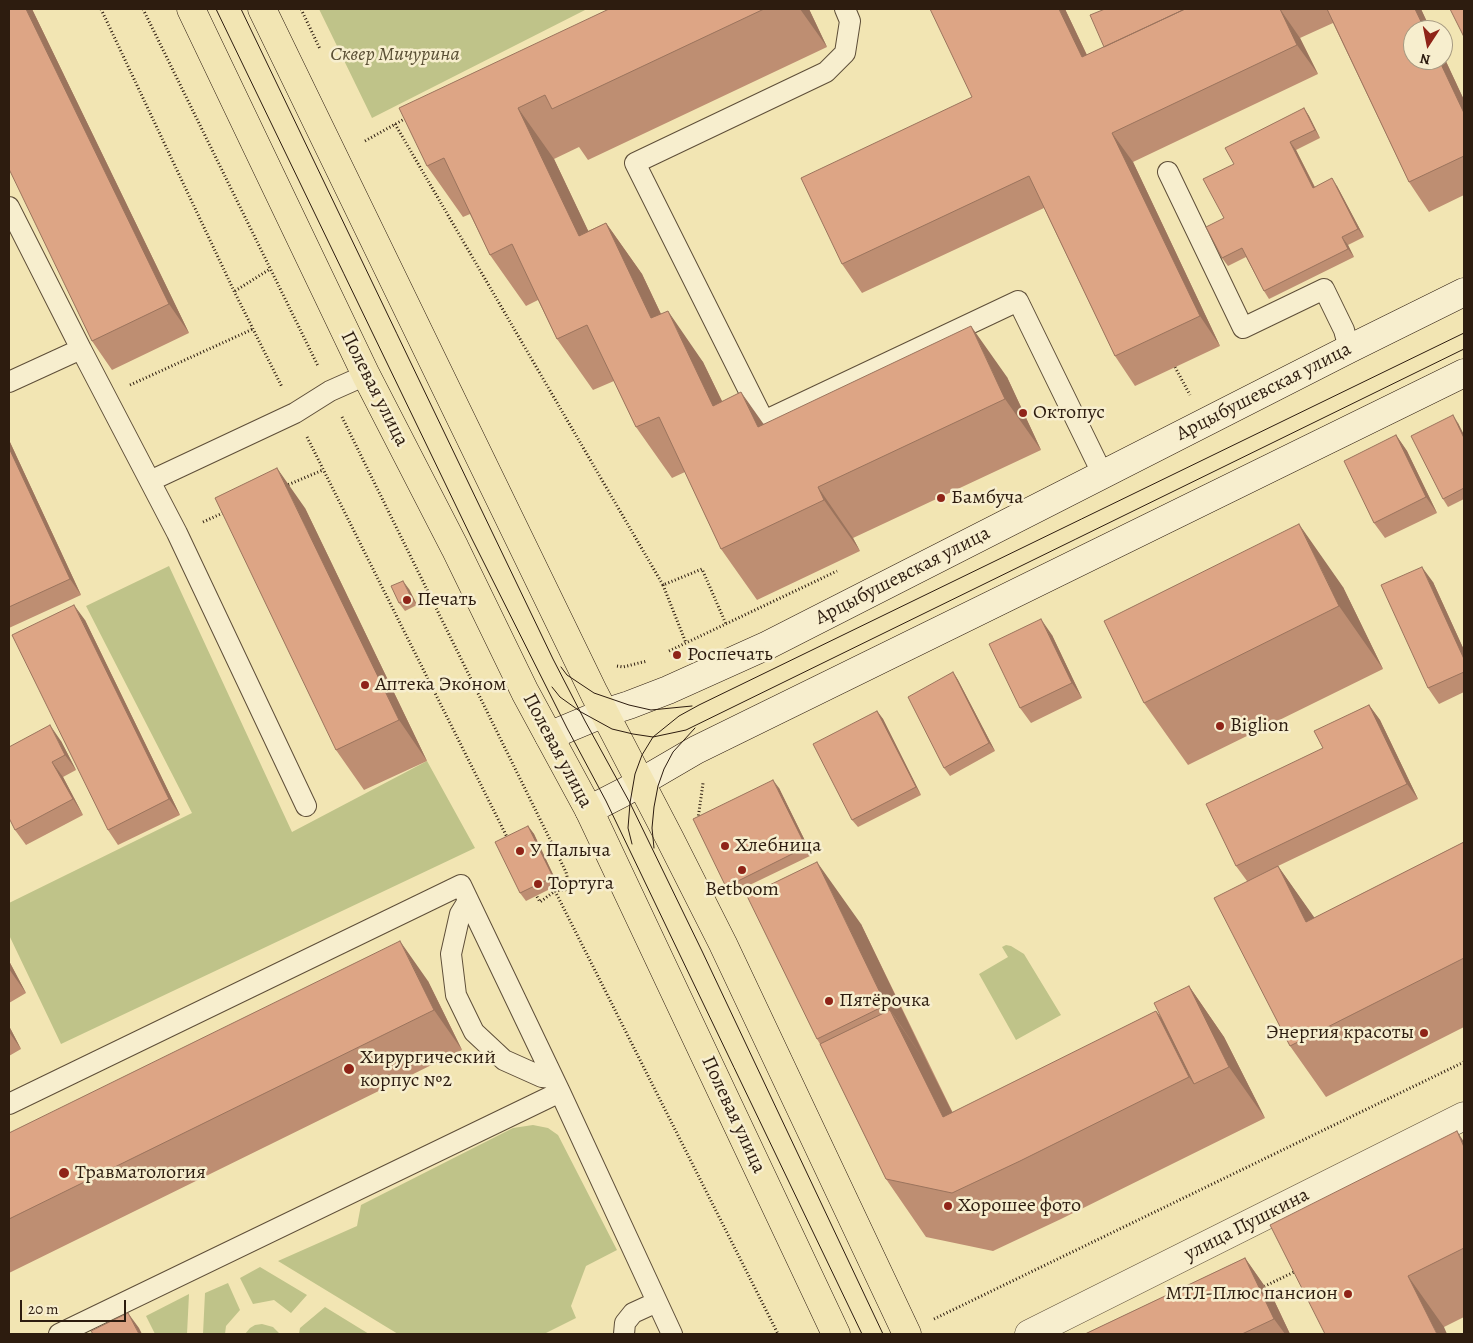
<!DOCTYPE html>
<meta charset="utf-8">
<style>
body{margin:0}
#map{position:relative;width:1473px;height:1343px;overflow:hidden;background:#f2e5b3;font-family:Alegreya,serif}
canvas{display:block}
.frame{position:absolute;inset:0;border:10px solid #2d1c0f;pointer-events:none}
.north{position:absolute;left:1403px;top:20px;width:50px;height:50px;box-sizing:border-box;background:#f7eece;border:1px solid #a69a82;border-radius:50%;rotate:191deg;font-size:14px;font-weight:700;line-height:20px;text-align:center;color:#2d1c0f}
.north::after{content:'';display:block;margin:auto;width:18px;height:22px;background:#8f2418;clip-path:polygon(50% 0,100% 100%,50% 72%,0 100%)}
.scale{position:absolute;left:20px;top:1300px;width:106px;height:22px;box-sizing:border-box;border:2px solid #2d1c0f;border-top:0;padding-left:6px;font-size:15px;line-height:18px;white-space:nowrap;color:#2d1c0f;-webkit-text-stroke:4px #f7eece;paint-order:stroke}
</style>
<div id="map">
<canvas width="1473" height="1343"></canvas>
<div class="frame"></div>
<div class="north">N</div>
<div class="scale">20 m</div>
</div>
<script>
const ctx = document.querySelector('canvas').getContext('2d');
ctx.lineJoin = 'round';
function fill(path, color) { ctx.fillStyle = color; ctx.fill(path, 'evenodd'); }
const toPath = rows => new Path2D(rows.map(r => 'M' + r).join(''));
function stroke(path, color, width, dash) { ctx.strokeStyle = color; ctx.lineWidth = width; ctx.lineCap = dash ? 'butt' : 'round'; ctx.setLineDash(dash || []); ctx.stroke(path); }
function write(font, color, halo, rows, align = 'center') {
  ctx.font = font + ' Alegreya,serif'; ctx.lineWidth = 5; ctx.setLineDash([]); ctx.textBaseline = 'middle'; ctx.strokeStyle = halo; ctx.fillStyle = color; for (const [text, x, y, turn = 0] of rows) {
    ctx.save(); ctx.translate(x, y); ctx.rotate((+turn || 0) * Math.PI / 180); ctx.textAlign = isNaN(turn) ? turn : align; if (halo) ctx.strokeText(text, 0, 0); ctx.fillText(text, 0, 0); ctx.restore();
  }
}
fill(toPath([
 [319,9,587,9,372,118],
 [169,566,292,832,427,761,475,848,61,1044,9,935,9,903,192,813,86,606],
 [1006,945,1011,946,1024,954,1061,1015,1016,1040,979,974,1008,957,1002,947],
 [533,1125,548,1128,558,1135,617,1250,586,1266,571,1306,576,1318,544,1334,398,1334,278,1261,357,1226,361,1205,513,1128],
 [260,1267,307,1295,291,1313,274,1300,253,1304,240,1278],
 [228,1283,240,1310,226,1326,225,1334,203,1334,205,1293],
 [189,1294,187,1334,155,1334,146,1316],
 [325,1307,369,1334,299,1334,300,1328],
 [262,1324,273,1327,280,1334,245,1334,250,1328,255,1325]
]), '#bfc389');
const lane = toPath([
 [845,9,850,21,845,53,826,72,635,163,764,421,1018,301,1103,475],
 [1168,172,1243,328,1324,289,1344,330,1349,349],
 [9,207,81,349,9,382],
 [81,349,177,533,306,806],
 [150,481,295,413,330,391,366,375],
 [468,901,460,914,451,954,456,995,474,1032,504,1060,542,1077,553,1078],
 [9,1104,461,885,560,1092,672,1334],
 [59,1334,560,1092],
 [624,1334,625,1323,633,1313,657,1302]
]);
const street = toPath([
 [1029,1334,1464,1116]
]);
const secondary = toPath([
 [549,736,604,713,629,705,668,690,768,645,1349,349,1464,292],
 [589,810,624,792,696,750,1464,373]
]);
const primary = toPath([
 [191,9,366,375,455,548,525,692,589,810,836,1334],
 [262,9,594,693,670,839,723,944,907,1334]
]);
stroke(lane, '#5e4e38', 22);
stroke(street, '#5e4e38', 29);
stroke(secondary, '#2d1c0f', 29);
stroke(primary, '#2d1c0f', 29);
stroke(toPath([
 [101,9,234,291,282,387],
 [143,9,318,366],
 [301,9,320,49],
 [395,124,663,585,702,569,726,624],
 [365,141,408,117],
 [235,291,270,269],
 [1175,367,1190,395],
 [130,385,253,329],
 [342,417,566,872,570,889,555,891,540,902,535,893],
 [307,437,508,839],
 [285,486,323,470],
 [203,522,225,512],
 [663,585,686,643],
 [669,651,837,571],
 [617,666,623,667,647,661],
 [698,819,703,783],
 [555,891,778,1334],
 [1261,1288,1296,1271],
 [934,1319,1464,1062]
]), '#2d1c0f', 3, [1, 2.5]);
stroke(lane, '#f7eece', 20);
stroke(street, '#f7eece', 28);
stroke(secondary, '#f7eece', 28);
stroke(primary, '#f2e5b3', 28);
stroke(toPath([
 [216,9,472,539,567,728,606,801,862,1334],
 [241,9,553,659,585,721,630,803,702,951,883,1334],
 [561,667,567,675,594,693,629,705,651,710,692,706],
 [552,687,560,697,581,712,612,729,633,734,653,737,686,730,1464,349],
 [632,844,628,828,630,803,635,774,642,755,653,737,679,716,699,705,1464,333],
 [654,848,652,828,654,807,658,786,664,769,673,752,695,728]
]), '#2d1c0f', 1);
fill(toPath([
 [9,9,32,9,189,333,112,370,92,341],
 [609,9,809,9,827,47,588,160,579,147,554,159,588,231,606,223,642,274,661,314,703,362,722,401,764,424,1007,377,1041,450,853,538,860,551,757,600,721,549,685,472,672,478,636,427,614,381,593,390,557,339,538,300,526,306,490,255,470,214,463,217,427,166],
 [1065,9,1087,55,1104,47,1105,9,1421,9,1443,60,1443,55,1464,100,1464,195,1429,212,1409,182,1333,23,1300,38,1318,74,1133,162,1220,346,1135,386,1115,356,1044,208,862,293,842,264,972,97],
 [1304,108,1309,116,1320,138,1296,150,1315,187,1337,186,1364,237,1348,245,1354,257,1269,299,1264,291,1246,257,1228,266,1222,258,1234,164],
 [1458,423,1464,435,1464,499,1448,507,1443,499],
 [1396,435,1407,451,1437,513,1385,538,1374,523],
 [9,440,81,595,9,628],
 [305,508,427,761,364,790,336,750],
 [1433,582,1464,650,1464,692,1439,704,1428,688],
 [1343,587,1383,669,1188,765,1144,703],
 [409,589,417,605,405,611,399,603],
 [85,620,180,815,118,845,108,830],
 [1052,635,1082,698,1031,723,1020,708],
 [953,672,958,680,995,751,950,776,944,768],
 [1369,705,1380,720,1418,799,1278,866,1314,918,1464,842,1464,1027,1326,1097,1290,1046,1247,881,1236,866,1323,748],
 [877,711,883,719,921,795,858,827,852,820],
 [61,741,76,770,63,777,83,815,26,845,15,830],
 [779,788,812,855,731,894,726,887],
 [528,826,534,834,558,885,526,901,520,893],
 [861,924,953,1113,1156,1011,1161,1017,1189,986,1224,1037,1265,1118,1061,1219,993,1251,926,1237,886,1179,820,1044,817,1039],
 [9,961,26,993,9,1003],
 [428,981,462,1050,9,1273,9,1133],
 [9,1026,21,1049,9,1056],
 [1464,1142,1464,1317,1444,1327,1325,1334],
 [1245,1258,1273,1298,1290,1334,1085,1334]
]), '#be8e72');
fill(toPath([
 [26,9,32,9,189,333,169,304],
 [800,9,809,9,827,47],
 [1059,9,1065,9,1102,87,1082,57],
 [1280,9,1300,38,1318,74,1297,45],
 [1415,9,1421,9,1431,30,1425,30],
 [1443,55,1464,100,1464,113,1439,60,1443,60],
 [518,108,554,159,615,287,579,236],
 [1304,108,1309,116,1320,138,1315,130],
 [1112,133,1133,162,1220,346,1200,316],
 [1290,142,1296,150,1319,196,1313,188],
 [1332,178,1337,186,1364,237,1358,229],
 [606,223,642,274,687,369,651,318],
 [1342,237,1348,245,1354,257,1348,249],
 [668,311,703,362,749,457,713,406],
 [971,326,1007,377,1041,450,1005,399],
 [741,392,777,443,758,427],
 [1453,415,1458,423,1464,435,1464,438],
 [1396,435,1407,451,1437,513,1426,497],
 [9,440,81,595,70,579,9,448],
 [277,468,305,508,427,761,399,720],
 [818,487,853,538,860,551,824,500],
 [1299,524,1343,587,1383,669,1339,606],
 [1422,567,1433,582,1464,650,1464,659],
 [403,581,409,589,417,605,411,597],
 [74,605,85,620,180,815,169,799],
 [1041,619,1052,635,1082,698,1072,683],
 [953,672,958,680,995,751,989,743],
 [1369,705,1380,720,1418,799,1407,784],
 [877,711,883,719,921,795,916,787],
 [50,725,61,741,76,770,65,755],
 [52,762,63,777,83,815,73,799],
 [773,780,779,788,812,855,806,847],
 [528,826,534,834,558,885,553,877],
 [817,862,861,924,930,1068,886,1005],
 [1278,866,1314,917,1342,973,1306,922],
 [400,941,428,981,462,1050,434,1010],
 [9,961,26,993,9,969],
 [1189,986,1224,1037,1265,1118,1229,1067],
 [890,1010,930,1068,984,1176,943,1117],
 [1156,1011,1197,1069,1194,1084,1189,1077],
 [9,1026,21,1049,9,1032],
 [1457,1131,1464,1142,1464,1147],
 [1245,1258,1273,1298,1290,1334,1285,1334,1274,1319],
 [1408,1276,1444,1327,1447,1334,1437,1334],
 [128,1313,139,1328,142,1334,139,1334]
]), '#9b745d');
const building = toPath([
 [9,9,26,9,169,304,92,341,9,169,9,9],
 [609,9,764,9,552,109,545,95,518,108,579,236,606,223,651,318,668,311,713,406,741,392,758,427,971,326,1005,399,818,487,824,500,721,549,659,417,636,427,587,325,557,339,512,244,490,255,444,158,427,166,399,108,609,9],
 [930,9,1059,9,1082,57,1185,9,1280,9,1297,45,1112,133,1200,316,1115,356,1029,176,842,264,801,178,972,97,930,9],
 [1105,9,1185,9,1104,47,1090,15,1105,9],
 [1327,9,1415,9,1425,30,1413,30,1413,60,1439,60,1464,113,1464,156,1409,182,1327,9],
 [1450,9,1464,9,1464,37,1450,9],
 [1304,108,1315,130,1290,142,1313,188,1332,178,1358,229,1342,237,1348,249,1264,291,1242,248,1222,258,1206,227,1224,218,1203,179,1234,164,1225,148,1304,108],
 [1453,415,1464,438,1464,488,1443,499,1411,436,1453,415],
 [1396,435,1426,497,1374,523,1344,461,1396,435],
 [9,448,70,579,9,607,9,448],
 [277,468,399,720,336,750,215,498,277,468],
 [1299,524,1339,606,1144,703,1104,621,1299,524],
 [1422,567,1464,659,1464,672,1428,688,1381,585,1422,567],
 [403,581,411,597,399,603,391,586,403,581],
 [74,605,169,799,108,830,12,635,74,605],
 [1041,619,1072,683,1020,708,989,644,1041,619],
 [953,672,989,743,944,768,908,697,953,672],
 [1369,705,1407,784,1236,866,1206,804,1323,748,1314,731,1369,705],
 [877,711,916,787,852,820,813,744,877,711],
 [50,725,65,755,52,762,73,799,15,830,9,818,9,747,50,725],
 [773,780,806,847,726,887,693,819,773,780],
 [528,826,553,877,520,893,495,842,528,826],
 [1464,842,1464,958,1290,1046,1214,898,1278,866,1306,922,1464,842],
 [817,862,886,1005,817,1039,747,896,817,862],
 [400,941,434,1010,9,1219,9,1133,400,941],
 [1189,986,1229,1067,1194,1084,1154,1003,1189,986],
 [890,1010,943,1117,1156,1011,1189,1077,1020,1161,952,1193,886,1179,820,1044,890,1010],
 [1457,1131,1464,1147,1464,1248,1408,1276,1437,1334,1325,1334,1270,1225,1457,1131],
 [1245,1258,1274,1319,1242,1334,1085,1334,1245,1258],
 [128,1313,139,1334,93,1334,91,1331,128,1313]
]);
fill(building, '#dda585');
stroke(building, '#9b745d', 1);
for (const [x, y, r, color] of [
 [1023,413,5,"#8f2418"],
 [941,498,5,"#8f2418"],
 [407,600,5,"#8f2418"],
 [677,655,5,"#8f2418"],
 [365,685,5,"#8f2418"],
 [1220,726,5,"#8f2418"],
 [725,846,5,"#8f2418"],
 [520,851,5,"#8f2418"],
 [742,870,5,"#8f2418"],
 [538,884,5,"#8f2418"],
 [829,1001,5,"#8f2418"],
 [1424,1033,5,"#8f2418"],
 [349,1069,6,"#8f2418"],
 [64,1173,6,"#8f2418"],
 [948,1206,5,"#8f2418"],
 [1348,1294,5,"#8f2418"]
]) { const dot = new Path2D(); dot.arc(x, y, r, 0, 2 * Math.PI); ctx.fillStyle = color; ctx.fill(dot); stroke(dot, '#f7eece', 2); }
write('italic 20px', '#594e34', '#f7eece', [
 ["Сквер Мичурина",395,55]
]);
write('20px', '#2d1c0f', '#f7eece', [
 ["Полевая улица",374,389,63],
 ["Арцыбушевская улица",1264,392,-27],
 ["Арцыбушевская улица",903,576,-27],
 ["Полевая улица",557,751,62],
 ["Полевая улица",733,1115,65],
 ["улица Пушкина",1247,1225,-27]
]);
write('20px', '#2d1c0f', '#f7eece', [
 ["Октопус",1033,413],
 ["Бамбуча",951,498],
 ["Печать",417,600],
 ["Роспечать",687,655],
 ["Аптека Эконом",375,685],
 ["Biglion",1230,726],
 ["Хлебница",735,846],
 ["У Палыча",530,851],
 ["Тортуга",548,884],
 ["Betboom",742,890,"center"],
 ["Пятёрочка",839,1001],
 ["Энергия красоты",1414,1033,"right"],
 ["Хирургический",360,1058],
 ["корпус №2",360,1081],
 ["Травматология",75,1173],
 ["Хорошее фото",958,1206],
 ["МТЛ-Плюс пансион",1338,1294,"right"]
], 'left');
</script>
